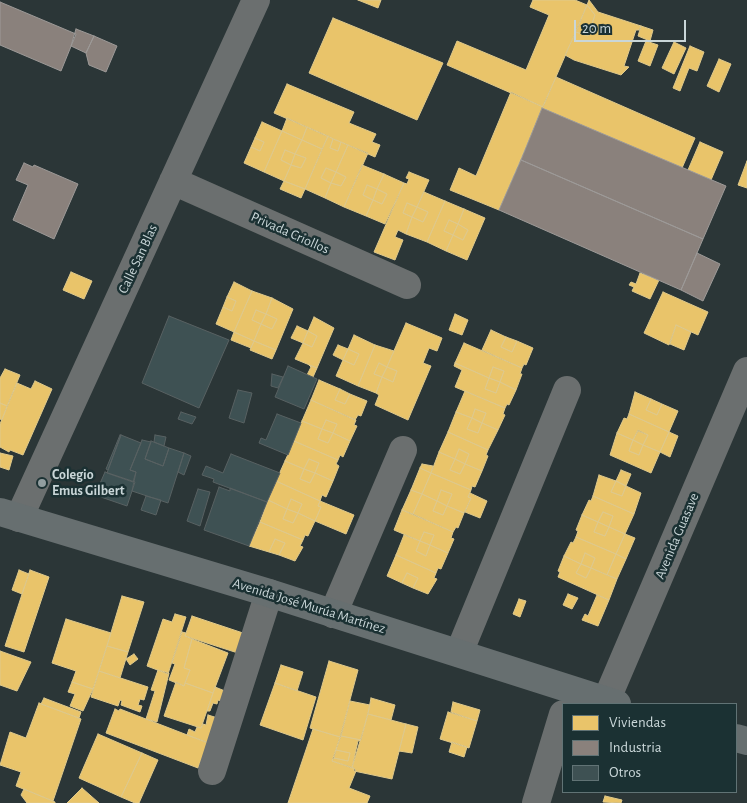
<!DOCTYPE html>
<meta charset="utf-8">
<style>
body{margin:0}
#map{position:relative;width:747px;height:803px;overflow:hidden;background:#2b3637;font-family:"Alegreya Sans",sans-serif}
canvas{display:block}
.legend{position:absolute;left:562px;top:703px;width:175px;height:90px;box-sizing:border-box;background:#1b3133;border:1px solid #617375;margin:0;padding:6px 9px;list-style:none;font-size:15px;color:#c9d6d8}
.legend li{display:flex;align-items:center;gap:10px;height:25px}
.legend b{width:25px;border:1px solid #617375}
.scale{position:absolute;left:574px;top:20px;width:112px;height:22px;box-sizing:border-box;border:2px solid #c9d6d8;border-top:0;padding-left:6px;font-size:15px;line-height:18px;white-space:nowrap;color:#c9d6d8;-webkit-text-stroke:4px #1b3133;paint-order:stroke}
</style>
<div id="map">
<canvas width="747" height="803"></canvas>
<ul class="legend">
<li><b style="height:14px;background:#e9c46a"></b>Viviendas</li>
<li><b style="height:14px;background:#8a817c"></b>Industria</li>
<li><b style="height:14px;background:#3e5153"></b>Otros</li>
</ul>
<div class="scale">20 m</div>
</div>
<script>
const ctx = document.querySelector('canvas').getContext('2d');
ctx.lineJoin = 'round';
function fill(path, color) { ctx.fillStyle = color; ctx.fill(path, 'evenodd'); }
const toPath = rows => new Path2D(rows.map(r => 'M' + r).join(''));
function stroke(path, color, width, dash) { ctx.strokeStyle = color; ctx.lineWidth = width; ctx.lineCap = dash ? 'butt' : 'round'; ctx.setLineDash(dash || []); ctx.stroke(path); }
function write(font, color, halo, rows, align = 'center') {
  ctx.font = font + ' "Alegreya Sans",sans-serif'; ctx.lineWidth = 5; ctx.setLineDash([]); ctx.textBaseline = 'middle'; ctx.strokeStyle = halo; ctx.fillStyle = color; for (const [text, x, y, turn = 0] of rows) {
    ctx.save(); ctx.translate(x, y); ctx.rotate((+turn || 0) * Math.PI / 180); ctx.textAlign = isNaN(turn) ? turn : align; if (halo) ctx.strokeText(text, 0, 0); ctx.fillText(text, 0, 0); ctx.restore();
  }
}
const homes = toPath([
 [358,0,381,0,378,8,358,0],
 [533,0,575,0,587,5,543,107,447,65,457,41,526,70,549,15,530,7,533,0],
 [589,0,598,12,641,26,639,30,636,30,624,66,629,67,621,75,574,60,565,55,576,32,588,36,595,15,587,5,589,0],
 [587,5,595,15,588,36,576,32,587,5],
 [333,18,443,63,417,120,309,73,333,18],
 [641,26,653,30,650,41,638,36,641,26],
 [646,41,658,45,650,66,638,61,646,41],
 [674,42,686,48,674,74,662,68,674,42],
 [690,46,704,52,697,71,689,68,680,91,673,88,690,46],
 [719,59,731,64,719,92,707,86,719,59],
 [556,77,695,138,682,168,542,108,556,77],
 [287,84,354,112,349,123,376,134,372,142,380,145,375,157,274,113,287,84],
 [511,92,543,107,499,210,450,190,459,168,476,176,511,92],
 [287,118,307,127,302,140,282,131,287,118],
 [262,122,282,131,264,172,244,163,251,147,260,151,264,142,255,138,262,122],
 [307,127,328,136,322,149,302,140,307,127],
 [282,131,302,140,295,154,285,150,281,160,291,165,284,181,264,172,282,131],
 [328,136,333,139,330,148,338,151,341,142,348,145,336,172,326,168,321,178,331,183,325,198,305,189,328,136],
 [255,138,264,142,260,151,251,147,255,138],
 [333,139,341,142,338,151,330,148,333,139],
 [302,140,322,149,305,189,284,181,291,165,301,168,306,158,295,154,302,140],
 [700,142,723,152,711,180,688,170,700,142],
 [348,145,368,153,344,207,325,198,331,183,341,186,346,177,336,172,348,145],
 [285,150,295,154,291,165,281,160,285,150],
 [295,154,306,158,301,168,291,165,295,154],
 [747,161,747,188,738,185,747,161],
 [362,165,384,174,377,189,367,185,363,195,373,200,366,216,344,207,362,165],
 [326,168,336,172,331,183,321,178,326,168],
 [336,172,346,177,341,186,331,183,336,172],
 [409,172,429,180,417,207,407,203,403,213,412,217,406,234,398,230,395,237,403,240,395,260,374,252,404,183,407,184,409,179,406,178,409,172],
 [384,174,404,183,385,224,366,216,373,200,382,204,387,194,377,189,384,174],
 [284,181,305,189,301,198,280,189,284,181],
 [367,185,377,189,373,200,363,195,367,185],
 [377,189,387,194,382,204,373,200,377,189],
 [424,192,445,201,427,242,406,234,412,217,423,222,428,212,417,207,424,192],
 [445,201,464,209,458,224,449,220,444,231,453,235,446,251,427,242,445,201],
 [407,203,417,207,412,217,403,213,407,203],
 [417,207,428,212,423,222,412,217,417,207],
 [464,209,485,218,467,260,446,251,453,235,463,240,468,230,458,224,464,209],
 [449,220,458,224,453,235,444,231,449,220],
 [458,224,468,230,463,240,453,235,458,224],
 [71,272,92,281,84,299,63,290,71,272],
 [640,273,659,280,650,299,632,291,634,287,629,285,631,282,636,284,640,273],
 [234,282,252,291,234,332,216,324,223,307,232,311,236,301,227,297,234,282],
 [252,291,272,298,266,314,256,310,252,320,261,324,254,341,234,332,252,291],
 [663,292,708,312,698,335,676,325,669,345,644,333,663,292],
 [227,297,236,301,232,311,223,307,227,297],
 [272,298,293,309,276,350,254,341,261,324,272,329,277,319,266,314,272,298],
 [256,310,266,314,261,324,252,320,256,310],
 [266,314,277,319,272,329,261,324,266,314],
 [455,314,468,320,462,335,449,330,455,314],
 [314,317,334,328,317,368,295,359,303,343,312,347,317,336,308,331,314,317],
 [406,323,442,338,437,351,429,348,423,363,431,366,408,420,375,405,379,395,376,393,382,377,393,382,397,371,387,367,406,323],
 [676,325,691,332,684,350,670,344,676,325],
 [297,326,308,331,303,343,291,338,297,326],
 [491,330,506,337,501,347,512,352,517,341,533,348,526,365,524,364,522,368,482,350,491,330],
 [308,331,317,336,312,347,303,343,308,331],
 [234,332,254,341,251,348,231,340,234,332],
 [354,335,375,345,358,386,336,376,343,360,354,365,359,354,348,349,354,335],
 [506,337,517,341,512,352,501,347,506,337],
 [254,341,276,350,272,359,250,350,254,341],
 [464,343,522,368,520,374,522,374,516,390,500,382,504,371,493,367,489,378,455,363,464,343],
 [338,345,348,349,343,360,333,355,338,345],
 [375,345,394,351,387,367,379,363,374,374,382,377,376,393,358,386,375,345],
 [348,349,359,354,354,365,343,360,348,349],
 [379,363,387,367,382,377,374,374,379,363],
 [455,363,489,378,485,389,496,393,500,382,516,390,509,405,507,404,505,408,455,387,462,370,454,366,455,363],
 [309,365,317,368,313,377,307,375,311,367,309,365],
 [387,367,397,371,393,382,382,377,387,367],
 [493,367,504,371,500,382,489,378,493,367],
 [5,369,20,375,7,406,0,403,0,378,5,369],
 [489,378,500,382,496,393,485,389,489,378],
 [319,380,340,389,335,400,345,404,350,394,367,401,361,416,358,415,355,420,311,400,319,380],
 [35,381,52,389,23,455,10,450,9,452,0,447,0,424,17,383,31,389,35,381],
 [340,389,350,394,345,404,335,400,340,389],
 [465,391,505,408,503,414,505,415,498,430,482,423,486,413,475,409,472,418,456,412,465,391],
 [635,392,651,399,646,410,657,415,662,404,678,411,669,432,629,414,635,392],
 [651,399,662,404,657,415,646,410,651,399],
 [311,400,356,420,354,425,357,426,350,441,333,433,337,424,326,420,322,429,302,421,311,400],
 [0,403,7,406,2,420,0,419,0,403],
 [475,409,486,413,482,423,472,418,475,409],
 [456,412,472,418,467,429,478,433,482,423,498,430,488,450,448,432,456,412],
 [629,414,669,432,660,452,643,445,648,435,638,430,633,440,617,433,624,418,627,419,629,414],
 [472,418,482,423,478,433,467,429,472,418],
 [326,420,337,424,333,433,322,429,326,420],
 [302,421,322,429,318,439,328,443,333,433,350,441,343,457,340,455,338,460,294,441,302,421],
 [322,429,333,433,328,443,318,439,322,429],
 [638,431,648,435,643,445,633,440,638,431],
 [448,432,488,450,486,455,488,456,482,471,465,464,469,454,459,449,455,459,439,452,448,432],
 [669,432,678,436,670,457,660,452,669,432],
 [617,433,633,440,629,451,639,455,643,445,660,452,651,473,610,455,617,433],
 [633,440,643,445,639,455,629,451,633,440],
 [294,441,338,460,336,464,339,466,333,481,315,473,319,463,309,459,304,469,285,461,294,441],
 [459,449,469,454,465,464,455,459,459,449],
 [439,452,455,459,450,470,460,474,465,464,482,471,475,487,472,486,471,490,431,473,439,452],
 [0,453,13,456,9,470,0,467,0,453],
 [309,459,319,463,315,473,304,469,309,459],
 [455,459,465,464,460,474,450,470,455,459],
 [285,461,304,469,300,479,310,483,315,473,333,481,326,497,322,495,320,501,276,481,285,461],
 [422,464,433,466,431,473,420,468,422,464],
 [420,468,431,473,422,494,411,490,420,468],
 [304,469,315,473,310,483,300,479,304,469],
 [621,470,631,474,626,486,616,481,621,470],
 [431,473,471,490,468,497,471,498,464,513,447,506,452,494,441,490,437,501,422,494,431,473],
 [599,475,616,481,611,492,622,496,626,486,641,493,634,514,593,496,599,475],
 [276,481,320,501,318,506,321,507,315,521,298,513,302,504,291,499,287,509,268,500,276,481],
 [616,481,626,486,622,496,611,492,616,481],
 [411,490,422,494,413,514,402,510,411,490],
 [441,490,452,494,447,506,437,501,441,490],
 [470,493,487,501,480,518,465,512,471,498,468,497,470,493],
 [422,494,437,501,433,511,443,515,447,506,464,513,458,528,456,527,453,532,413,514,422,494],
 [593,496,634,514,625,534,609,527,613,516,603,512,598,522,582,515,589,500,591,501,593,496],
 [291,499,302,504,298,513,287,509,291,499],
 [268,500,287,509,283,519,293,523,298,513,315,521,308,536,305,535,303,540,260,522,268,500],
 [320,501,354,515,346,534,315,521,321,507,318,506,320,501],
 [437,501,447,506,443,515,433,511,437,501],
 [287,509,298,513,293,523,283,519,287,509],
 [402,510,453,532,451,538,454,539,448,553,430,545,434,535,424,532,420,541,394,530,402,510],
 [603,512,613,516,609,527,598,522,603,512],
 [582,515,598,522,594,532,605,536,609,527,625,534,616,554,576,537,578,531,576,530,582,515],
 [260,522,303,540,300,546,303,547,295,561,279,555,285,543,275,539,269,552,249,546,260,522],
 [598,522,609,527,605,536,594,532,598,522],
 [424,532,434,535,430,545,420,541,424,532],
 [625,534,635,538,626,559,616,554,625,534],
 [404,535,420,541,416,551,426,556,430,545,448,553,441,569,438,568,436,573,396,555,404,535],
 [576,537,616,554,607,575,591,568,595,558,585,553,581,564,564,556,571,542,573,543,576,537],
 [275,539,285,543,279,555,269,552,275,539],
 [420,541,430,545,426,556,416,551,420,541],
 [585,553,595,558,591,568,581,564,585,553],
 [616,554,626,559,617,579,607,575,616,554],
 [396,555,436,573,434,578,437,579,428,594,413,588,418,578,407,573,402,583,387,576,396,555],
 [564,556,581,564,576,573,586,578,591,568,617,579,609,600,558,577,560,572,558,571,564,556],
 [581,564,591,568,586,578,576,573,581,564],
 [19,570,29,574,22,594,12,590,19,570],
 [30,570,49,577,24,652,5,646,30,570],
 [407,573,418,578,413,588,402,583,407,573],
 [568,594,578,598,572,609,563,605,568,594],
 [597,595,609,600,598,626,582,620,585,614,588,616,597,595],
 [122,596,144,602,128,652,107,646,122,596],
 [519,599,526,601,520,617,513,614,519,599],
 [175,614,186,617,168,674,147,666,163,619,172,622,175,614],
 [192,616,249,635,241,654,185,636,192,616],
 [66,619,111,633,93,689,72,682,76,671,52,663,66,619],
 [182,632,186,633,185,636,192,639,184,668,190,670,184,686,169,680,175,664,172,663,182,632],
 [192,639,228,653,213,693,185,683,190,670,184,668,192,639],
 [107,646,128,652,120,678,99,671,107,646],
 [0,651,31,662,17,691,0,685,0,651],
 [134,654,138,659,130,665,126,659,134,654],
 [329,661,358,670,340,737,310,728,329,661],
 [281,665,303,672,297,691,275,683,281,665],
 [158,670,169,673,157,722,146,719,155,691,151,690,158,670],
 [99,671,148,687,144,700,140,699,138,705,142,706,140,712,121,705,122,701,120,700,118,706,91,697,99,671],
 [72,682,93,689,83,711,70,706,75,694,68,692,72,682],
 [176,682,184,686,185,683,213,693,201,728,164,716,176,682],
 [275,683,316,697,303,740,260,725,275,683],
 [215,687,225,691,226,703,218,700,217,704,213,703,210,711,207,711,215,687],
 [44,698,81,712,79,718,41,704,44,698],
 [371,698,395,705,391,720,368,714,371,698],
 [350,701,370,705,361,740,341,736,350,701],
 [453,702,480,710,477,721,451,712,453,702],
 [39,703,81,719,53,801,16,786,21,772,0,765,10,732,26,738,39,703],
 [115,709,119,711,120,709,208,743,198,768,106,733,115,709],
 [448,712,477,721,469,748,440,739,448,712],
 [368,714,406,724,392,779,354,771,354,768,352,768,368,714],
 [208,715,221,719,212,744,187,735,189,729,195,732,197,727,201,728,203,724,206,725,208,715],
 [406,724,418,727,412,753,399,751,406,724],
 [313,729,340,737,332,761,354,768,356,771,349,788,370,796,367,803,288,803,313,729],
 [98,734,142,753,121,797,79,778,98,734],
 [341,736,361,740,358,741,352,768,332,761,334,758,348,761,350,753,336,750,341,736],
 [452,742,467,747,464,757,449,752,452,742],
 [336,750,350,753,348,761,334,758,336,750],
 [142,753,158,760,139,803,135,803,121,797,142,753],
 [82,788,99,803,67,803,82,788],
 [24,789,55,802,55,803,27,803,21,795,24,789],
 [605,796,622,800,621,803,603,802,605,796]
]);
fill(homes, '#e9c46a');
stroke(homes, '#dfc98b', 1);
const industry = toPath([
 [0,2,76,34,61,71,0,45,0,2],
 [76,29,94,36,86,53,71,46,76,29],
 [94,36,117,46,106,72,89,65,86,53,94,36],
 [542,108,726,186,703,239,521,160,542,108],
 [521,160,703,239,681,290,499,210,521,160],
 [24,163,33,167,34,165,78,184,54,239,13,220,28,185,16,180,24,163],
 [697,253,720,264,703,301,681,290,697,253]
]);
fill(industry, '#8a817c');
stroke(industry, '#9d9a98', 1);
const building = toPath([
 [169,316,229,340,199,408,142,383,169,316],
 [288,366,317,379,304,409,275,397,288,366],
 [272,374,283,377,278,388,271,386,272,374],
 [238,390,252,393,244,423,229,418,238,390],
 [181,412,196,417,192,424,178,419,181,412],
 [277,414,301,423,288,455,259,443,261,438,266,440,277,414],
 [120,435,121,435,108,470,106,469,120,435],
 [121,435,141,443,130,470,136,472,133,482,107,473,121,435],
 [155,435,166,437,164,446,154,442,155,435],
 [142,440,151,442,145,459,163,466,169,448,184,453,168,503,132,491,136,472,130,470,142,440],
 [151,441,169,448,163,466,145,459,151,441],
 [184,453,191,456,184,475,178,472,184,453],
 [231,454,280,473,267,502,213,482,214,479,202,475,206,466,223,473,231,454],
 [105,472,135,482,127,506,95,495,105,472],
 [219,487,230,491,230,488,267,502,249,546,204,530,219,487],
 [198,489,210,492,200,526,187,521,198,489],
 [146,496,161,500,156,515,141,510,146,496]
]);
fill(building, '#3e5153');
stroke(building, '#586162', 1);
stroke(toPath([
 [173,181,407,285],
 [19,518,256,0],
 [333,614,403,450],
 [459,653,567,390],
 [606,701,747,371],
 [212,771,269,593],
 [536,803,563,714]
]), '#6b6f6f', 28);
stroke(toPath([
 [0,512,269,593,617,704],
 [736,738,747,741]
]), '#676f70', 28);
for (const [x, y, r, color] of [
 [42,483,5,"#929ea0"]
]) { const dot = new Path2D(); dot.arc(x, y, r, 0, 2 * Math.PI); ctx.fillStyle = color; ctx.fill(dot); stroke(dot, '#1b3133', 2); }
write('14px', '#c9d6d8', '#1b3133', [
 ["Privada Criollos",290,233,24],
 ["Calle San Blas",138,259,-65],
 ["Avenida Guasave",677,536,-67],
 ["Avenida José Murúa Martínez",309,606,17]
]);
write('bold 14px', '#c9d6d8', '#1b3133', [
 ["Colegio",52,475],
 ["Emus Gilbert",52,491]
], 'left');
</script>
